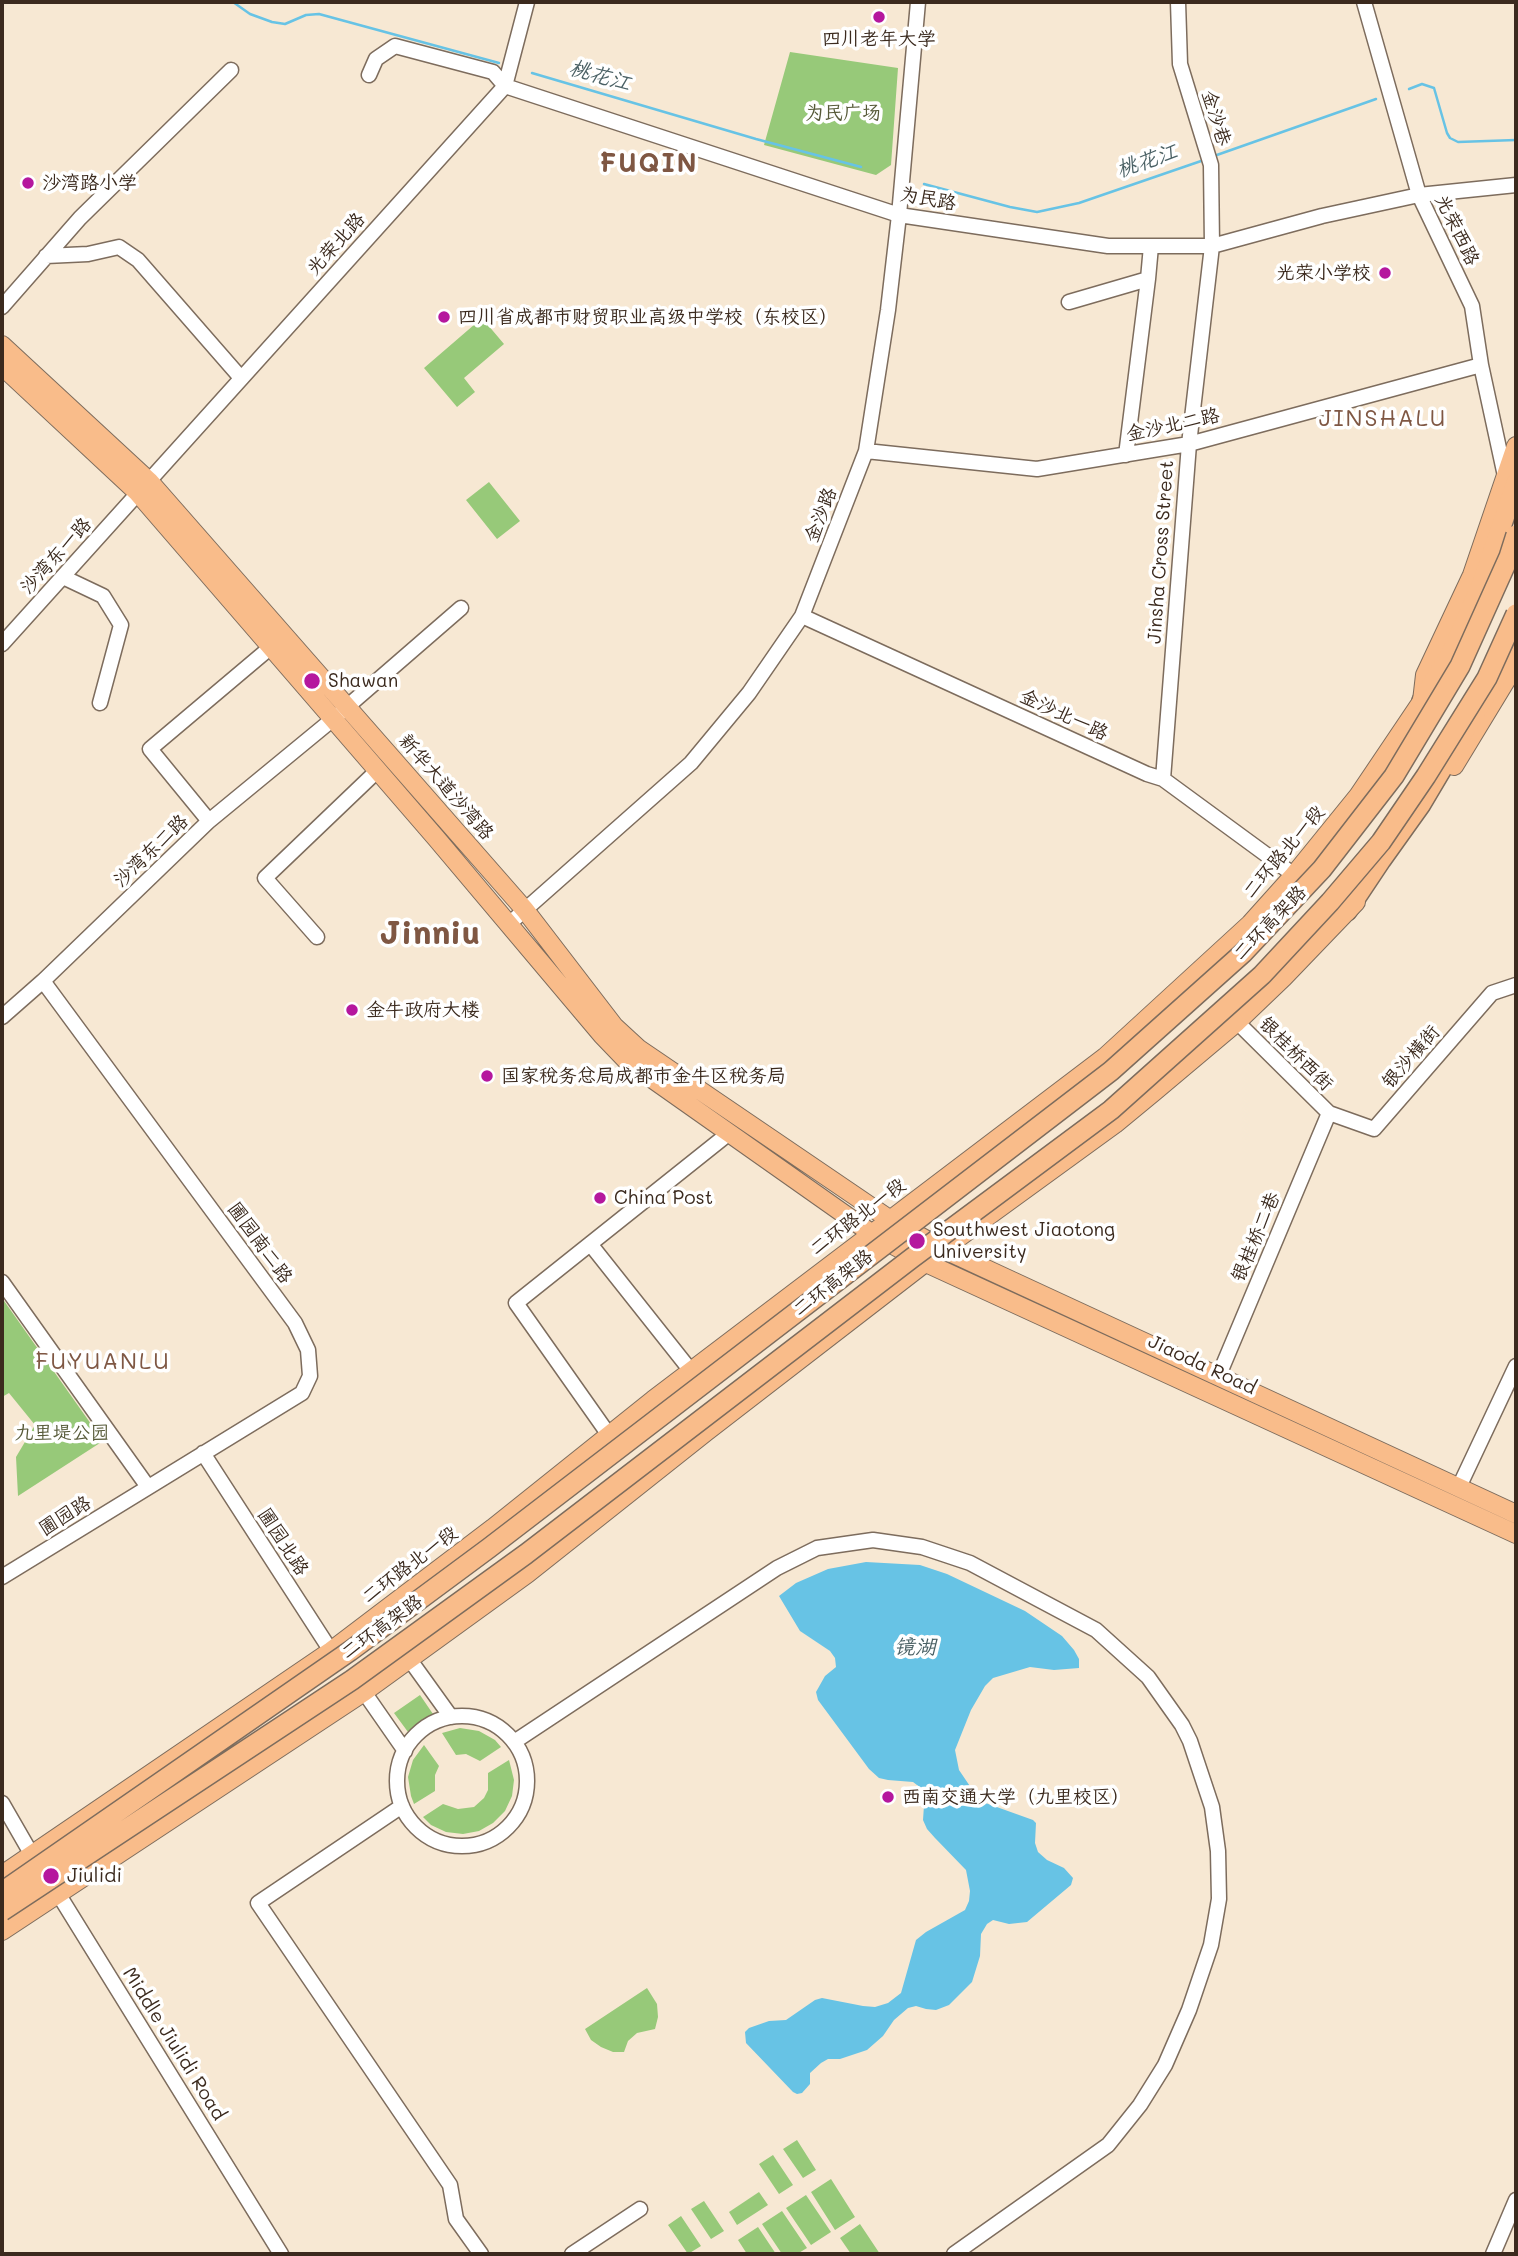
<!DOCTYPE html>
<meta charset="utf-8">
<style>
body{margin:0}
#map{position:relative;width:1518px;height:2256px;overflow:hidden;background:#f7e8d3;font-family:Mali,sans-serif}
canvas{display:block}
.frame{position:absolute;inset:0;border:4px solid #3b2a1e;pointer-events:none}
</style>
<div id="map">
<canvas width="1518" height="2256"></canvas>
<div class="frame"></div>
</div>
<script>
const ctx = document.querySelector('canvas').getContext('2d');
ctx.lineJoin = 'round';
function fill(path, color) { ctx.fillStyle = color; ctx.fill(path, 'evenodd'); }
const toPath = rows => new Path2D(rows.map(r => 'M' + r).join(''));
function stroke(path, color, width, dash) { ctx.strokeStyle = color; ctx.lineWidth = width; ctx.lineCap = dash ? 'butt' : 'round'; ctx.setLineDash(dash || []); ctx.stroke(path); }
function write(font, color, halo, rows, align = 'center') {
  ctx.font = font + ' Mali,"LXGW WenKai TC",sans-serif'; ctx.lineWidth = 7; ctx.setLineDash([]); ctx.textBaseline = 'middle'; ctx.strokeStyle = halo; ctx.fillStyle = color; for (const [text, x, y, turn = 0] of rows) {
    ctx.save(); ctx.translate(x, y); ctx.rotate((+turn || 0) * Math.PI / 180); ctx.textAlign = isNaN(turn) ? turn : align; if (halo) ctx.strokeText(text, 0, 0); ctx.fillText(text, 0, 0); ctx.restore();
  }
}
fill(toPath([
 [790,52,898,68,891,165,876,175,764,145],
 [482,318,504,344,464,378,475,392,457,407,424,368],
 [489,482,520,521,497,539,466,500],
 [2,1298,103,1441,18,1496,16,1457,35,1425,9,1393,2,1397],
 [420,1695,433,1714,408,1732,394,1713],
 [460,1728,479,1731,495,1740,501,1747,480,1761,466,1754,456,1755,442,1733],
 [424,1745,439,1766,435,1775,435,1791,414,1804,411,1796,408,1777,413,1760],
 [509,1760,514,1780,512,1796,505,1811,493,1823,479,1831,463,1834,446,1832,431,1825,423,1817,443,1804,458,1809,474,1807,484,1798,488,1790,488,1773],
 [647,1988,657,2004,658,2017,655,2029,637,2033,628,2041,624,2052,613,2052,601,2047,591,2040,585,2029],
 [797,2140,816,2170,803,2178,783,2149],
 [773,2155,793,2185,779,2194,759,2164],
 [831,2179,855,2217,835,2230,811,2192],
 [759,2192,768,2205,737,2225,729,2212],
 [806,2195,831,2232,811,2245,786,2208],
 [704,2201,724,2231,711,2239,691,2209],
 [782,2211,807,2248,797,2254,782,2254,762,2224],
 [681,2216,701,2246,688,2254,668,2225],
 [860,2224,880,2254,851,2254,840,2238],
 [758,2227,776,2254,747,2254,738,2240]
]), '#97c979');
fill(toPath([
 [866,1562,920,1565,947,1574,1025,1611,1062,1636,1074,1650,1079,1659,1079,1668,1054,1670,1030,1667,993,1678,985,1686,971,1710,955,1750,959,1770,980,1801,1033,1820,1036,1823,1035,1843,1038,1852,1047,1860,1064,1868,1073,1878,1071,1885,1027,1922,1009,1924,993,1920,987,1924,981,1934,980,1956,972,1982,949,2005,936,2010,926,2009,916,2006,908,2008,894,2020,883,2036,867,2050,840,2059,828,2059,821,2063,810,2073,810,2084,802,2093,797,2094,793,2092,746,2043,745,2032,749,2028,769,2021,786,2020,815,2000,822,1998,863,2006,875,2007,888,2003,901,1993,916,1940,926,1932,965,1910,969,1901,970,1891,966,1870,935,1838,927,1829,923,1820,925,1791,913,1782,888,1780,879,1778,869,1769,818,1700,816,1692,825,1676,836,1667,835,1658,830,1651,800,1631,779,1596,796,1583,828,1569]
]), '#67c3e5');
stroke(toPath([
 [233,2,250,14,272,22,285,24,306,15,319,14,499,63],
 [532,73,756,139,861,167],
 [1409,89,1422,84,1434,88,1447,133,1450,138,1458,142,1516,140],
 [1214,156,1376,99],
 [924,184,1010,207,1037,212,1079,203,1204,160]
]), '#67c3e5', 2.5);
const minor = toPath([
 [1364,2,1419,195,1472,306,1481,365,1505,476],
 [369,75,376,59,395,46,493,72,505,86,899,215,1108,246,1212,246,1322,216,1419,195,1516,185],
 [46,256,88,254,119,247,138,260,241,378],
 [1069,302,1148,279,1151,246],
 [2,307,80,218,231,70],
 [866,451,1037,469,1189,444,1481,365],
 [1126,455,1148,279],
 [63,577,103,596,121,625,100,703],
 [802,616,1147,774,1163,779,1294,875],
 [2,644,505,86,527,2],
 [1163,779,1189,444,1212,246,1211,165,1180,64,1178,2],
 [209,821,150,749,271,647],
 [509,924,691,763,749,693,802,616,866,451,888,310,899,215,918,2],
 [317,937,265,878,378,770],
 [2,1017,43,981,209,821,333,719,461,608],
 [1237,1022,1329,1113,1374,1129,1492,993,1516,985],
 [591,1245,691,1371],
 [2,1282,148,1487],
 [1219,1375,1329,1113],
 [609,1435,516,1303,728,1134],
 [203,1453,331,1651],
 [1459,1487,1516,1366],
 [2,1577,302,1393,310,1376,308,1350,295,1323,43,981],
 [410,1660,451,1717],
 [364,1692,405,1751],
 '397 1781a65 65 0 1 1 130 0a65 65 0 1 1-130 0Z',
 [514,1742,777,1568,817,1548,873,1540,922,1547,970,1563,1096,1630,1148,1677,1182,1725,1190,1741,1212,1807,1218,1851,1219,1899,1211,1945,1189,2010,1165,2065,1140,2105,1108,2145,954,2254],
 [2,1803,36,1862],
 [402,1806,258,1903,450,2185,456,2219,481,2254],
 [54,1887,281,2254],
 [572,2254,640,2209],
 [1493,2254,1516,2200]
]);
const major = toPath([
 [2,345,149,481,525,910,614,1026,639,1049,889,1219,943,1249,1516,1514],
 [2,366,138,493,436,838,602,1035,627,1061,871,1233,926,1263,1516,1534],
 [1454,766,1516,664],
 [2,1875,331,1651,493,1528,653,1400,1105,1057,1250,924,1294,875,1358,796,1422,701,1425,675,1472,575,1516,446],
 [2,1931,364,1692,527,1574,706,1432,943,1249,1115,1124,1155,1091,1237,1022,1283,978,1356,902]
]);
const highway = toPath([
 [1422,701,1452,651,1482,583,1516,483],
 [1347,911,1381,860,1421,804,1516,644]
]);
stroke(minor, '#7d6c5d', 17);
stroke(major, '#7d6c5d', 20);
stroke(highway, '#7d6c5d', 22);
stroke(minor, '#fff', 14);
stroke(major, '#f9bc8a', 18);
stroke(highway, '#f9bc8a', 19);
const highwayBridge = toPath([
 [2,1892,350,1651,489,1548,1111,1071,1243,953,1322,869,1394,776,1460,666,1509,557,1516,535],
 [2,1911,352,1680,526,1554,912,1258,1111,1110,1262,975,1330,902,1381,842,1426,776,1487,678,1516,614]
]);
stroke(highwayBridge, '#7d6c5d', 22, []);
stroke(highwayBridge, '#f9bc8a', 19);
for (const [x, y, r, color] of [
 [879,17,7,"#b5179e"],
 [28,183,7,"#b5179e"],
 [1385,273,7,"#b5179e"],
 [444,317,7,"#b5179e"],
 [312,681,9,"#b5179e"],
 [352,1010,7,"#b5179e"],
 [487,1076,7,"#b5179e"],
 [600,1198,7,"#b5179e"],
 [917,1241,9,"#b5179e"],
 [888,1797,7,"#b5179e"],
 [51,1876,9,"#b5179e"]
]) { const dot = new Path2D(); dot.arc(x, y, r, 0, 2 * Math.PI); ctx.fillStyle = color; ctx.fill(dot); stroke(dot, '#fff', 2.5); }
write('19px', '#3b2a1e', '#fff', [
 ["四川老年大学",879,39,"center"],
 ["沙湾路小学",42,183],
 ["光荣小学校",1371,273,"right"],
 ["四川省成都市财贸职业高级中学校（东校区）",458,317],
 ["Shawan",328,681],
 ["金牛政府大楼",366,1010],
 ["国家税务总局成都市金牛区税务局",501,1076],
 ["China Post",614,1198],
 ["Southwest Jiaotong",933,1230],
 ["University",933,1252],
 ["西南交通大学（九里校区）",902,1797],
 ["Jiulidi",67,1876]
], 'left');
write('19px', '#575a39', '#fff', [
 ["为民广场",843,113],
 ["九里堤公园",62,1433]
]);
write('19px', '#3b2a1e', '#fff', [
 ["金沙巷",1216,118,73],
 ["为民路",928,199,10],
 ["光荣西路",1457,230,64],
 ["光荣北路",336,244,-48],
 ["金沙北二路",1173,425,-12],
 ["金沙路",821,515,-69],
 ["Jinsha Cross Street",1161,552,-86],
 ["沙湾东一路",56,556,-48],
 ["金沙北一路",1064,715,25],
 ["新华大道沙湾路",446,787,49],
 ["沙湾东二路",151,851,-44],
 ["二环路北一段",1284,852,-50],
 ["二环高架路",1270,923,-46],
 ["银桂桥西街",1296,1054,45],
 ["银沙横街",1411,1057,-49],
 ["二环路北一段",858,1217,-37],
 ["银桂桥二巷",1256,1237,-67],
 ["圃园南二路",260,1243,54],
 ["二环高架路",833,1283,-38],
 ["Jiaoda Road",1202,1365,25],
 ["圃园路",65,1516,-32],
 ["圃园北路",283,1542,57],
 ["二环路北一段",410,1565,-37],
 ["二环高架路",382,1627,-36],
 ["Middle Jiulidi Road",174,2044,58]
]);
write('italic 21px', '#4a6064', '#fff', [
 ["桃花江",600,76,16],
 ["桃花江",1147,161,-19],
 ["镜湖",915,1648]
]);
ctx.letterSpacing = '2px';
write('23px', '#7f5743', '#fff', [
 ["JINSHALU",1383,419],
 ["FUYUANLU",103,1362]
]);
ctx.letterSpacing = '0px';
ctx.letterSpacing = '2px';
write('bold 26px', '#7f5743', '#fff', [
 ["FUQIN",649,164]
]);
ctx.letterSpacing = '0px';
write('bold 33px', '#7f5743', '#fff', [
 ["Jinniu",430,934]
]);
</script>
